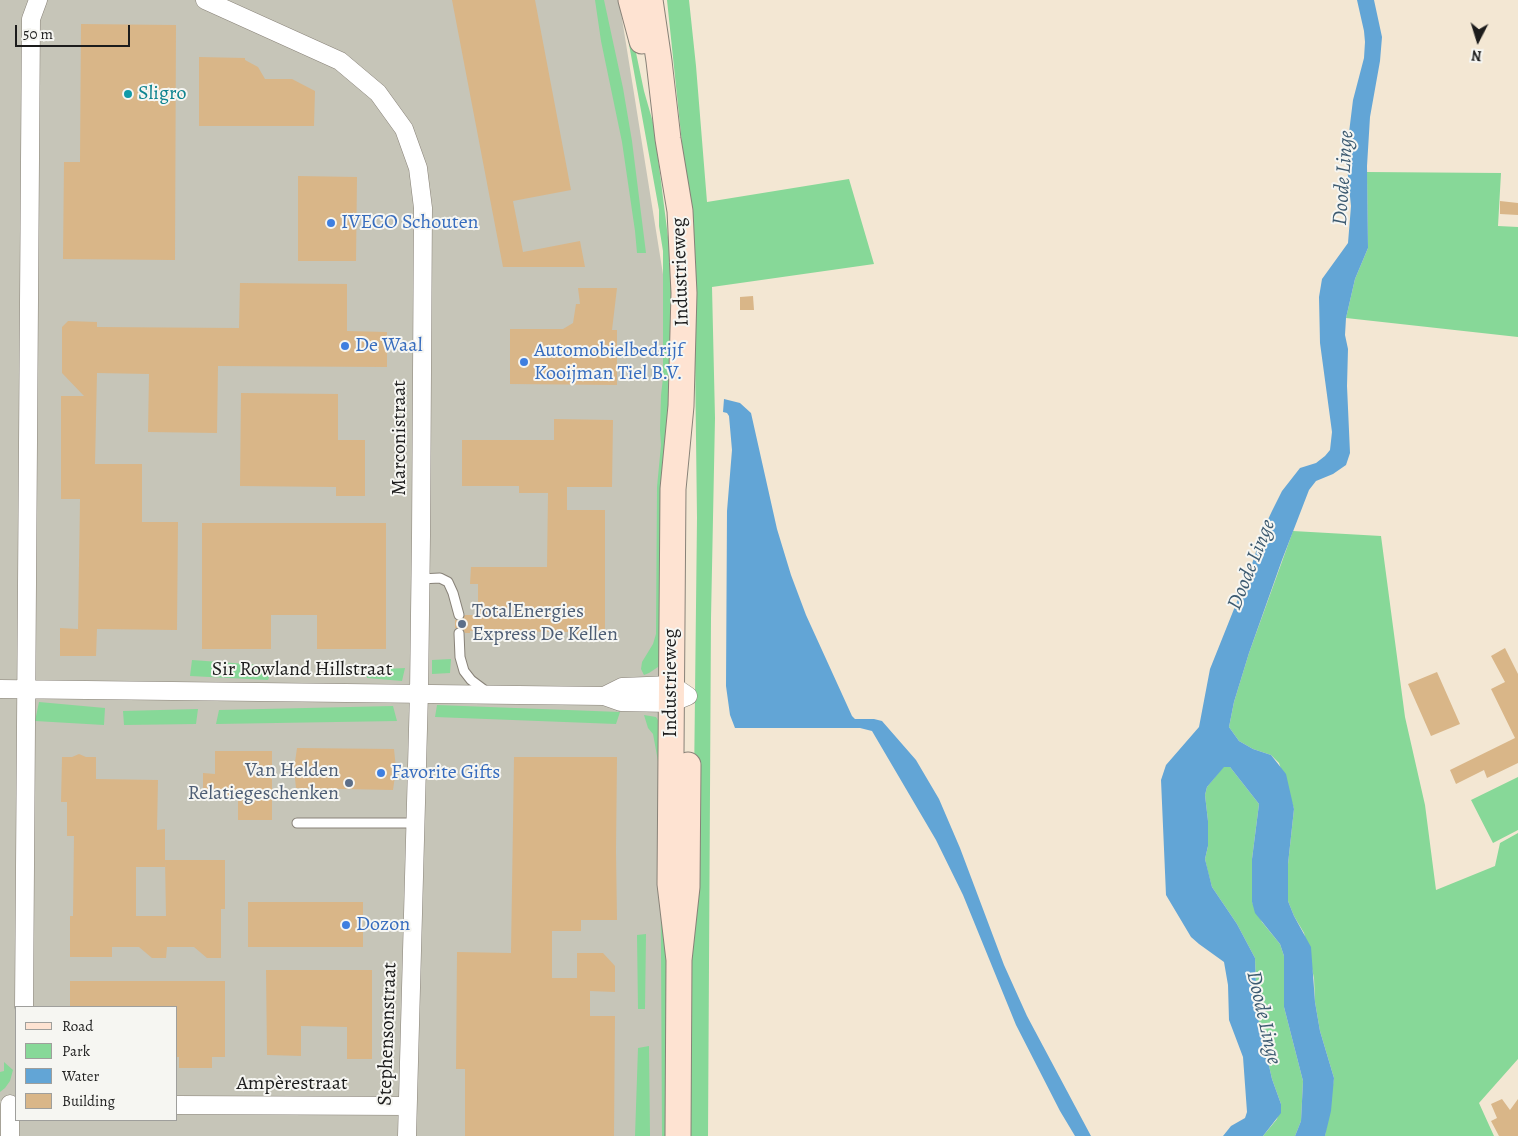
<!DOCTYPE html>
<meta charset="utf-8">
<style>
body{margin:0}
#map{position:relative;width:1518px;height:1136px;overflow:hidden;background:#f3e7d3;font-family:Alegreya,serif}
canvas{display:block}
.legend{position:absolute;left:15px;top:1006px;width:162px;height:115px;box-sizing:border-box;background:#f6f6f2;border:1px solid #9f9f9c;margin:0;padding:6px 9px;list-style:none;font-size:15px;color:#1c1c1c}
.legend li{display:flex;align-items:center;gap:10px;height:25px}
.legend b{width:25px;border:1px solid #9f9f9c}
.north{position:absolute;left:1453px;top:15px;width:50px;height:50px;-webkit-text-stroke:4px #f6f6f2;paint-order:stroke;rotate:185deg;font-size:14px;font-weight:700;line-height:20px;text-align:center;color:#1c1c1c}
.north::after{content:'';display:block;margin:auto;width:18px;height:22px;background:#1c1c1c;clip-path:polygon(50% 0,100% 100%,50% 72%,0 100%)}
.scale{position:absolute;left:15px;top:25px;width:115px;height:22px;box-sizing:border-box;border:2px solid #1c1c1c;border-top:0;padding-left:6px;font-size:15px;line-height:18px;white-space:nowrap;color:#1c1c1c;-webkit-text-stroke:4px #f6f6f2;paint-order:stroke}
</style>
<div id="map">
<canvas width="1518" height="1136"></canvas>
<ul class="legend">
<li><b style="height:6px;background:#fee3d2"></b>Road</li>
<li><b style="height:14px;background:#87d898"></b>Park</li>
<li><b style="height:14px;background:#62a5d6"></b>Water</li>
<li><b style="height:14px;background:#d9b688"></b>Building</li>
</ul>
<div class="north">N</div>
<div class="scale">50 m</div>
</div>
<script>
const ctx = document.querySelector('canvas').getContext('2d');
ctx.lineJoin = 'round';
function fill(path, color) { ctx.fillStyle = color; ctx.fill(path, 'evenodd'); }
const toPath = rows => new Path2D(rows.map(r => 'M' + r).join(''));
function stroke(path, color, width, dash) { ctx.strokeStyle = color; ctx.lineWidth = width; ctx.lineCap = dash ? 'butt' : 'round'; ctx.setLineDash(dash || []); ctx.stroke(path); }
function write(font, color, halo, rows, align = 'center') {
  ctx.font = font + ' Alegreya,serif'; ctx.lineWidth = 4; ctx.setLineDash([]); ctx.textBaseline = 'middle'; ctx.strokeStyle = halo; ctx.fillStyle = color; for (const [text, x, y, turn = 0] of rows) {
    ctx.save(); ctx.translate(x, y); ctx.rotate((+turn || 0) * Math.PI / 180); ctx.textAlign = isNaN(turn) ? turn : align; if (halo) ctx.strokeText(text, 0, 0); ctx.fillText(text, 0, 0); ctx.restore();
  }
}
fill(toPath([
 [0,0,619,0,666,293,670,1136,0,1136],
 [16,1007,176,1007,176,1120,16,1120]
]), '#c6c5b8');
fill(toPath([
 [595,0,604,0,623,88,632,141,646,253,637,253,635,231,622,142,601,41],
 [621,0,625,0,644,91,654,126,674,285,661,665,649,673,644,675,641,669,642,662,653,644,656,634,657,487,661,445,660,430,661,395,663,378,663,251,659,226,659,210],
 [667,0,689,0,696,66,707,202,849,179,874,264,712,287,715,418,711,618,708,1136,690,1136,697,518,695,357,686,182],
 [1367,172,1501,173,1498,226,1518,227,1518,337,1346,318,1355,279,1368,248],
 [1293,531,1381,536,1405,717,1425,805,1436,890,1495,866,1500,843,1518,833,1518,1059,1479,1103,1494,1136,1325,1136,1334,1078,1320,1031,1315,1002,1314,978,1304,933,1294,916,1288,901,1288,864,1294,809,1279,763,1271,755,1253,749,1239,741,1229,727,1234,702,1249,653],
 [451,659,450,673,432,674,432,660],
 [192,660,274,666,268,680,190,676],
 [405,668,402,681,367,678,367,670],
 [39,702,105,708,104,725,35,721],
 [437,705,620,712,616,724,435,717],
 [393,706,397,721,216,724,219,710],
 [198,709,196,724,124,725,123,711],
 [644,715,656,717,663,728,666,796,666,968,671,1136,662,1136,660,772,653,734,648,728],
 [1224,766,1230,767,1259,804,1252,859,1252,902,1262,922,1280,944,1284,956,1284,1007,1303,1081,1301,1121,1295,1136,1263,1136,1277,1119,1281,1104,1272,1079,1257,1013,1255,958,1237,924,1212,887,1208,872,1205,859,1208,846,1208,821,1205,795,1207,787],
 [1518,777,1518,830,1493,843,1471,800],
 [646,934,645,1009,638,1009,637,935],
 [649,1046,650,1136,635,1136,638,1048],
 [4,1062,13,1070,10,1081,5,1088,0,1092,0,1072,4,1071]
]), '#87d898');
fill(toPath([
 [1357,0,1374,0,1382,37,1380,61,1370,117,1367,166,1368,248,1355,279,1346,318,1345,335,1348,349,1347,386,1350,453,1346,465,1333,474,1316,481,1309,490,1282,560,1249,653,1234,702,1229,727,1239,741,1253,749,1271,755,1286,774,1294,809,1288,864,1288,901,1294,916,1311,947,1315,1002,1320,1031,1334,1078,1331,1111,1325,1136,1295,1136,1301,1121,1303,1081,1284,1007,1284,956,1280,944,1255,913,1252,902,1252,859,1259,804,1230,767,1224,767,1207,787,1205,795,1208,821,1208,846,1205,859,1212,887,1237,924,1255,958,1257,1013,1272,1079,1281,1104,1281,1113,1263,1136,1223,1136,1231,1126,1245,1118,1247,1112,1243,1057,1229,1020,1228,985,1224,962,1199,944,1191,937,1166,895,1161,780,1166,765,1199,727,1210,669,1252,564,1263,530,1272,511,1282,491,1300,468,1316,463,1325,456,1330,450,1332,432,1320,343,1319,297,1322,279,1348,243,1351,206,1346,157,1353,100,1364,58,1365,42,1364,31],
 [724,399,740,403,751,413,777,529,791,575,806,615,852,716,855,719,874,719,882,721,916,760,939,799,960,848,1004,965,1027,1016,1091,1136,1075,1136,1060,1111,1016,1025,963,895,936,840,872,731,860,728,735,728,730,715,726,686,727,511,732,450,729,416,727,413,723,412]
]), '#62a5d6');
fill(toPath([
 [452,0,535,0,571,190,513,201,523,252,580,241,585,267,503,267],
 [81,24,176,25,175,260,63,259,64,162,80,162],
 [199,57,245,58,245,60,258,67,265,79,292,79,315,91,314,126,199,126],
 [298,176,357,177,356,261,298,261],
 [1500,201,1518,203,1518,215,1500,214],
 [240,283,347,284,347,331,387,332,387,367,218,366,217,433,148,432,149,374,97,373,95,464,142,464,142,522,178,522,177,630,97,629,96,656,60,656,60,628,78,629,80,499,61,499,61,396,84,396,62,373,62,327,68,321,97,322,97,327,239,328],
 [578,288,617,288,612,330,617,330,617,385,510,384,510,329,563,329,573,323,576,304,580,304],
 [753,296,754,310,740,310,740,297],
 [241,393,338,394,338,440,365,440,365,496,336,496,336,487,240,486],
 [554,419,613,420,612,487,567,487,567,510,605,510,605,632,580,632,575,637,570,632,470,631,470,633,465,633,462,628,455,628,455,620,461,621,465,615,478,615,478,584,470,584,471,567,547,567,548,493,519,493,519,486,462,486,462,440,554,440],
 [202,523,386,523,386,649,317,649,317,615,271,615,271,649,202,649],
 [1505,648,1518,674,1518,763,1487,778,1484,770,1456,784,1450,770,1515,738,1491,689,1505,682,1491,656],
 [1437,672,1460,724,1431,736,1408,684],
 [297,748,394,749,396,769,393,790,296,788,294,769],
 [215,751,272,751,272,820,238,820,238,797,203,797,203,773,215,774],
 [79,754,86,757,96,757,96,779,158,780,157,830,165,829,165,867,136,867,136,916,166,916,165,860,225,860,225,909,221,909,221,958,207,958,194,947,167,947,166,958,152,958,139,947,112,947,112,957,70,957,70,916,73,916,74,836,67,836,67,802,61,802,62,757,72,757],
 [514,757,617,757,616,851,617,920,581,920,581,931,552,931,552,978,577,978,577,953,603,953,615,966,615,992,590,991,590,1016,615,1016,614,1136,465,1136,465,1069,456,1069,457,952,511,953],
 [248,902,363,902,363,947,248,947],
 [266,970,372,970,372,1059,347,1059,347,1027,301,1026,301,1056,267,1055],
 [70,981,225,981,225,1057,212,1057,212,1068,179,1068,179,1057,176,1057,176,1007,70,1007],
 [1502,1099,1510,1110,1518,1099,1518,1136,1499,1136,1491,1121,1497,1118,1491,1104]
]), '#d9b688');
const service = toPath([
 [420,579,440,578,448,582,453,593,459,615],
 [459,633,460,657,464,671,471,680,487,692],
 [297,823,415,823]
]);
const minor = toPath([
 [205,0,340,61,378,93,404,129,418,168,423,208,421,536,419,692,407,1136],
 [0,689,604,696,621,702,671,703,688,696,672,685,622,687,604,696],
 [24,1007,31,19,38,0],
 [10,1104,10,1136],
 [176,1105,407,1106]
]);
const secondary = toPath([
 [631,0,642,41],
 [650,0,659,61,668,139,680,211,684,293,681,406,673,489,670,884,679,960],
 [678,1136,679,960,687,887,688,765]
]);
stroke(service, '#888278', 11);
stroke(minor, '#888278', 19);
stroke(secondary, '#888278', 27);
stroke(service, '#fff', 9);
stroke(minor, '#fff', 18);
stroke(secondary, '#fee3d2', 25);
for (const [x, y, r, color] of [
 [128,94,5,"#0f9aa8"],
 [331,223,5,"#3f7fe0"],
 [345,346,5,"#3f7fe0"],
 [524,362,5,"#3f7fe0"],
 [462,624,5,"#5c6f8a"],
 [381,773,5,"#3f7fe0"],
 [349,783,5,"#5c6f8a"],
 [346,925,5,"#3f7fe0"]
]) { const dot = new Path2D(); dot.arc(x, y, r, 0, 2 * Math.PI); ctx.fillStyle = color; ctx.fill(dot); stroke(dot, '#f6f6f2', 2); }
write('20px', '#0d838f', '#f6f6f2', [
 ["Sligro",138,94]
], 'left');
write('20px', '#366cbe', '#f6f6f2', [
 ["IVECO Schouten",341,223],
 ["De Waal",355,346],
 ["Automobielbedrijf",534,351],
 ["Kooijman Tiel B.V.",534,374],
 ["Favorite Gifts",391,773],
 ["Dozon",356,925]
], 'left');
write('20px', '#1c1c1c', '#f6f6f2', [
 ["Industrieweg",681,272,-92],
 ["Marconistraat",400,438,-90],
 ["Sir Rowland Hillstraat",302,670],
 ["Industrieweg",671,683,-90],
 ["Stephensonstraat",388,1034,-88],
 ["Ampèrestraat",292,1084]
]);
write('20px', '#4e5e75', '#f6f6f2', [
 ["TotalEnergies",472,612],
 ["Express De Kellen",472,635],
 ["Van Helden",339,771,"right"],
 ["Relatiegeschenken",339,794,"right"]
], 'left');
write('italic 21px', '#3c5a70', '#f6f6f2', [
 ["Doode Linge",1344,178,-86],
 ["Doode Linge",1252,565,-68],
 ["Doode Linge",1263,1018,77]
]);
</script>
